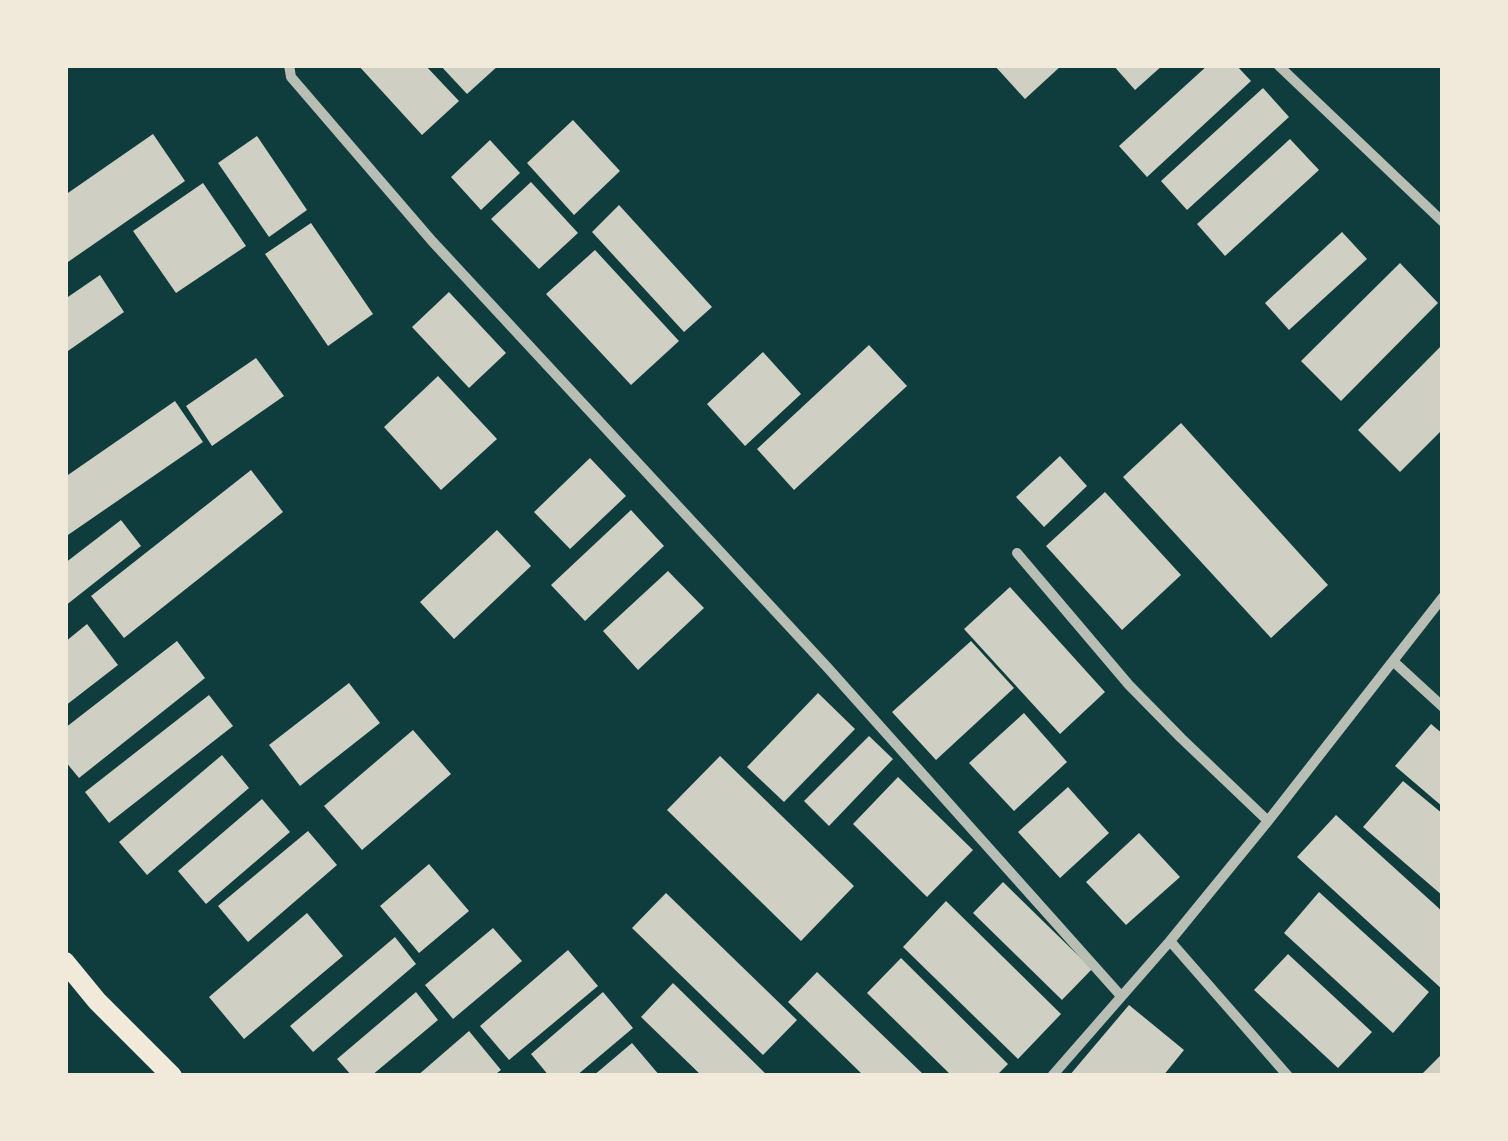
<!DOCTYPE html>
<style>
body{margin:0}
#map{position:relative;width:1508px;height:1141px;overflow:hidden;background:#0f3d3e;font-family:Commissioner,sans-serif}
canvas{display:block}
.frame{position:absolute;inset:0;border:68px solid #f1e9da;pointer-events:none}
</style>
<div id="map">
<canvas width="1508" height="1141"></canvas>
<div class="frame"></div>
</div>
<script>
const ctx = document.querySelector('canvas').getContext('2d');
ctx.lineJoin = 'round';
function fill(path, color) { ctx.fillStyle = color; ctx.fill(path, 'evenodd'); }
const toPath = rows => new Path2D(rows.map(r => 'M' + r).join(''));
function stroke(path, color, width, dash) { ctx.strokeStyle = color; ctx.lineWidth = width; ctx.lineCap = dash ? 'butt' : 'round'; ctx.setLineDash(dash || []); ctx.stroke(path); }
fill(toPath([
 [358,65,425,65,459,101,422,135],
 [440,65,499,65,467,94],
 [994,65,1062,65,1025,99],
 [1113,65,1163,65,1135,90],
 [1208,65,1236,65,1251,81,1147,177,1119,146],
 [1263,88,1289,117,1187,210,1161,181],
 [573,120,620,171,574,215,527,163],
 [153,134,185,181,65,264,65,195],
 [257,136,307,210,269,237,218,163],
 [1290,139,1319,170,1225,256,1197,224],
 [490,140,520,173,481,210,451,177],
 [531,182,578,233,539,269,491,219],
 [203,183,246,246,176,293,133,231],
 [619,205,712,307,684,332,592,232],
 [311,223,373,314,328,346,265,254],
 [1342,232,1367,259,1289,330,1265,303],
 [595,250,679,341,631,385,546,294],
 [1400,263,1438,303,1341,401,1301,361],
 [100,275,124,312,65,353,65,299],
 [449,292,506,353,469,388,412,327],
 [1443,344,1443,429,1400,472,1358,430],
 [869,345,907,386,794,490,757,449],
 [763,352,801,394,745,446,707,404],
 [256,358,284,396,212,446,186,406],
 [438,376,497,439,441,490,384,427],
 [175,401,203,442,65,537,65,477],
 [1181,423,1328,585,1271,638,1123,477],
 [1060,456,1087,486,1044,527,1016,497],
 [590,458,626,496,570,549,534,512],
 [251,470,283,512,124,638,91,596],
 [1105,492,1181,575,1122,630,1046,546],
 [631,510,664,546,585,621,551,585],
 [121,520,141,546,65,606,65,563],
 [497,530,531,566,454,639,420,602],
 [668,571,704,608,638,670,603,631],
 [1010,587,1105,692,1060,734,964,629],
 [87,624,118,665,65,706,65,642],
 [177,641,205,678,79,778,65,761,65,728],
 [971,641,1014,688,936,760,892,712],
 [349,683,380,723,300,786,269,745],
 [818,693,855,729,784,802,747,767],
 [209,695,233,726,109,823,85,792],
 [1024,713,1067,762,1014,811,969,763],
 [1431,724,1443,734,1443,807,1395,766],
 [413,730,451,774,362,850,324,806],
 [869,736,893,759,829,826,804,801],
 [222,755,249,788,147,875,119,842],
 [720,756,854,886,801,941,667,810],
 [898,777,973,850,927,897,853,824],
 [1403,781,1443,814,1443,896,1363,827],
 [1068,787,1109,833,1060,878,1018,832],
 [262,799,290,832,206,904,178,871],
 [1336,815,1443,912,1443,990,1297,857],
 [308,831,337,865,248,942,218,906],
 [1139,833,1180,877,1126,925,1086,882],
 [429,864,469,911,419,953,380,906],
 [1003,882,1092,969,1062,1000,973,913],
 [1319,892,1429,992,1393,1033,1284,933],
 [666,893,797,1020,763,1055,632,928],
 [946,901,1061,1014,1018,1059,903,947],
 [307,913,343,956,244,1039,209,997],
 [493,928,522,961,453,1019,425,985],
 [395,937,416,964,313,1052,290,1026],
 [568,950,598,986,509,1060,480,1026],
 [1288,954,1372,1032,1338,1068,1254,990],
 [901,958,1008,1064,996,1076,952,1076,867,993],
 [817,972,925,1076,864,1076,788,1002],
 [673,983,768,1076,702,1076,641,1017],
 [416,992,438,1020,371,1076,352,1076,337,1059],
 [603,992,633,1028,576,1076,549,1076,531,1054],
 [1129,1005,1184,1050,1163,1076,1069,1076],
 [469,1031,501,1070,493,1076,417,1076],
 [632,1043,660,1076,593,1076],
 [1443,1053,1443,1076,1420,1076]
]), '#cfcfc3');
stroke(toPath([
 [289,65,291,77,432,241,827,667,1121,996],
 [1278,65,1443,222],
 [1017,553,1129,685,1181,738,1268,821],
 [1394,662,1443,707],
 [1170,941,1288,1076],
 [1052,1076,1170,941,1268,821,1443,597]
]), '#b8beb3', 10);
stroke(toPath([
 [65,962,97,1001,172,1076]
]), '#f1e9da', 20);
</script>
